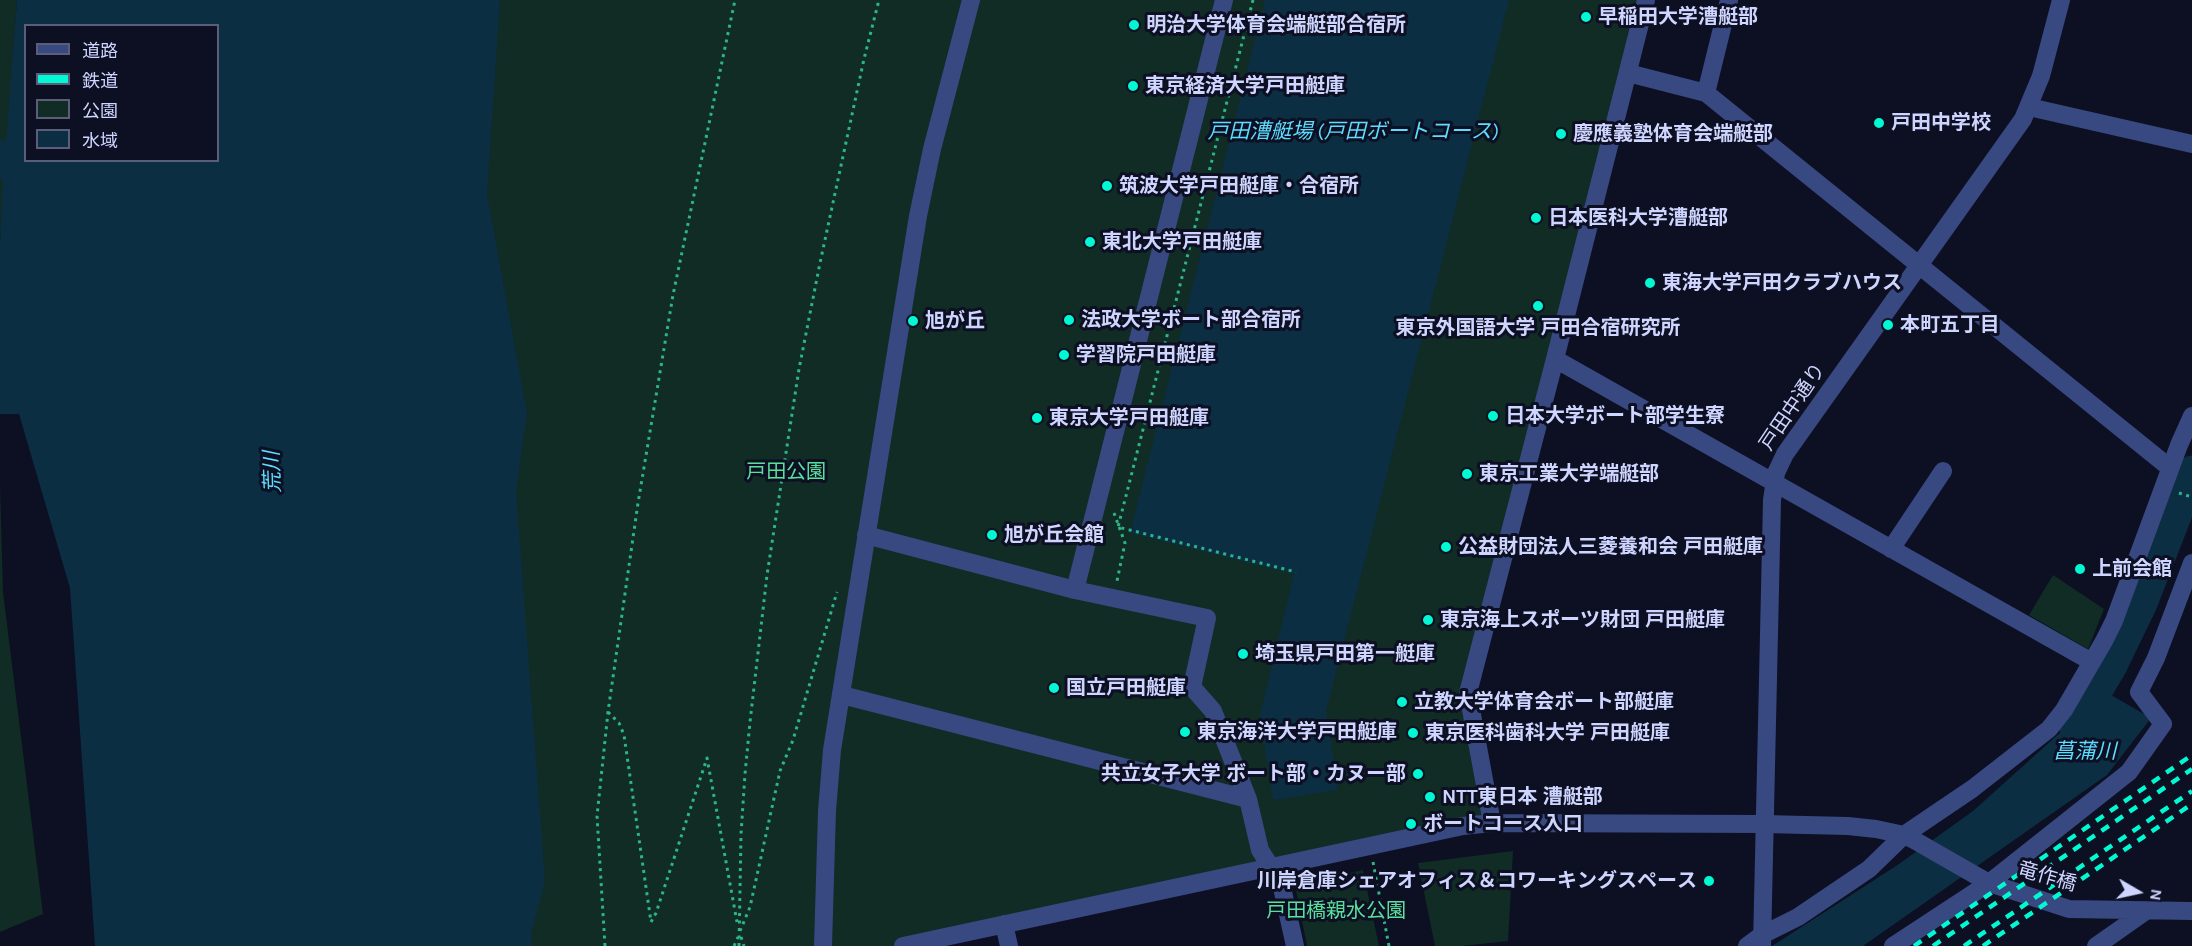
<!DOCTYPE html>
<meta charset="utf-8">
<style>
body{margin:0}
#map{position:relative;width:2192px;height:946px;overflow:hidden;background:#0d0f22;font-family:Karla,"Noto Sans JP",sans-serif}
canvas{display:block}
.legend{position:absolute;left:24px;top:24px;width:195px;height:138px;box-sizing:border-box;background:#0d0f22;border:2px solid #5a5e7a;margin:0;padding:8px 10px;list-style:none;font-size:18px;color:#ced5ff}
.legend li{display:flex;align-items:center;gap:12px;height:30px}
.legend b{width:30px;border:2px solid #5a5e7a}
.north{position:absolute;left:2108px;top:862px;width:60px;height:60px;-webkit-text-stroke:4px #0d0f22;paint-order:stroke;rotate:99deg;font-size:16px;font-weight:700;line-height:24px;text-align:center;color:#ced5ff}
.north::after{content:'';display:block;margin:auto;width:21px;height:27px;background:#ced5ff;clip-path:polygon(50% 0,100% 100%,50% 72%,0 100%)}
</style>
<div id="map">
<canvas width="2192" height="946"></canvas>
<ul class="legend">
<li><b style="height:8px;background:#384881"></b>道路</li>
<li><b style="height:8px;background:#00f9d2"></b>鉄道</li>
<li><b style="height:16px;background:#102c24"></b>公園</li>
<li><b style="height:16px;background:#0b2e43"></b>水域</li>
</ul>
<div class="north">N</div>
</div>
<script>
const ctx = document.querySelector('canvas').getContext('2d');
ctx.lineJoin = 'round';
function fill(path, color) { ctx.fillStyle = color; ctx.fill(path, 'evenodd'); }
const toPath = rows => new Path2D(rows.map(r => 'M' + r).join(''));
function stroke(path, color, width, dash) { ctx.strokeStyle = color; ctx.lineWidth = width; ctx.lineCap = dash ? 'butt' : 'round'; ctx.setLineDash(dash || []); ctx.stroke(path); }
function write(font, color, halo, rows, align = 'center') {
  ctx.font = font + ' Karla,"Noto Sans JP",sans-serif'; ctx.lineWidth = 6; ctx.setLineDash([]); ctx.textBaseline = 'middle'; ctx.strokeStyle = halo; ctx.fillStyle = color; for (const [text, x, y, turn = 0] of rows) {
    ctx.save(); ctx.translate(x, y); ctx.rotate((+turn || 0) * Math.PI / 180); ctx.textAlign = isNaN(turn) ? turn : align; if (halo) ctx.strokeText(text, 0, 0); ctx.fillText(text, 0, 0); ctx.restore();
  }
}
fill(toPath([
 [0,0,17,0,0,243],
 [297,0,1646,0,1468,693,1492,823,905,946,297,946],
 [0,484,3,592,43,914,0,932],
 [2053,575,2104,609,2088,649,2029,615],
 [1513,851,1508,941,1462,946,1435,946,1418,863],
 [1363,870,1379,946,1307,946,1295,885]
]), '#102c24');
fill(toPath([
 [17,0,500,0,487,194,527,413,516,491,545,882,531,933,532,946,95,946,70,588,19,414,0,414,0,243,3,180,0,179,0,140,6,141],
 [26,26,218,26,218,160,26,160],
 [1265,0,1509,0,1326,711,1338,790,1273,800,1260,715,1294,574,1130,533],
 [2092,684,2151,718,2107,775,1863,946,1772,946,1899,864,1973,811,2073,721]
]), '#0b2e43');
stroke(toPath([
 [2075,726,2111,665,2141,603,2192,472]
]), '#0b2e43', 33);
stroke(toPath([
 [1253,0,1118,527,1296,572],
 [2179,493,2192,497],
 [1114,513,1125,543,1117,581],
 [608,712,619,723,624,735,651,922,656,913,707,758,737,922],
 [1373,862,1389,946],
 [740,931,750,907,780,771,793,740,837,592],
 [741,937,744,946],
 [605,946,597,816,608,712,638,503,673,295,735,0],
 [734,946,738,937],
 [739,946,741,834,745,774,750,722,767,575,799,369,820,263,864,59,879,0]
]), '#2db489', 3, [3, 4.5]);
stroke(toPath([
 [1628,73,1706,93,2170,468],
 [1706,93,1729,0],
 [2029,107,2192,144],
 [1555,359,2092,662],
 [866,535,1075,590,1207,618,1192,687,1213,711,1248,799],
 [1891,549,1943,471],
 [1075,590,1224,0],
 [842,695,1248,799,1260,850,1281,883,1295,946],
 [1492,823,1468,693,1555,359,1646,0],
 [1004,924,1009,946],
 [823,946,827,811,832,750,918,216,932,149,971,0],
 [903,946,1463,826,1492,823,1764,824,1848,826,1876,829,1904,835,1914,840,1989,883,2069,909,2192,911],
 [1747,946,1762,935,1798,917,1869,869,1904,835,1972,789,2049,729,2064,710,2104,641,2114,621,2179,445,2192,416],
 [1762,946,1772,500,1776,473,1785,454,2023,119,2041,76,2061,0],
 [1893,946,1989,883,2129,772,2163,724,2139,692,2156,658,2192,563],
 [2096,946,2146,911]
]), '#384881', 18);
stroke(toPath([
 [1914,946,2192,755],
 [1933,946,2192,769],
 [1964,946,2192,791],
 [1983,946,2192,804]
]), '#00f9d2', 4.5, [9, 8]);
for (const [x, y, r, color] of [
 [1586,17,6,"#00f9d2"],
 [1134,25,6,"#00f9d2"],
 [1133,86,6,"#00f9d2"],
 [1879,123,6,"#00f9d2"],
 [1561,134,6,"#00f9d2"],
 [1107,186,6,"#00f9d2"],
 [1536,218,6,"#00f9d2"],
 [1090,242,6,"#00f9d2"],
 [1650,283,6,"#00f9d2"],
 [1538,306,6,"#00f9d2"],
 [1069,320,6,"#00f9d2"],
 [913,321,6,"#00f9d2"],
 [1888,325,6,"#00f9d2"],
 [1064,355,6,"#00f9d2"],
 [1493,416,6,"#00f9d2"],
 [1037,418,6,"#00f9d2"],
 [1467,474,6,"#00f9d2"],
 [992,535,6,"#00f9d2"],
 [1446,547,6,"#00f9d2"],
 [2080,569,6,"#00f9d2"],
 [1428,620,6,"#00f9d2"],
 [1243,654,6,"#00f9d2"],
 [1054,688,6,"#00f9d2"],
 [1402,702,6,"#00f9d2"],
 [1185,732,6,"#00f9d2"],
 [1413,733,6,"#00f9d2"],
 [1418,774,6,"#00f9d2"],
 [1430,797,6,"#00f9d2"],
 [1411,824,6,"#00f9d2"],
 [1709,881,6,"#00f9d2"]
]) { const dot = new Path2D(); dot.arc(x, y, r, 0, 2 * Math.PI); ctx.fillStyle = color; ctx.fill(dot); stroke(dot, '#0d0f22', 2); }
write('bold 20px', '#ced5ff', '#0d0f22', [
 ["早稲田大学漕艇部",1598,17],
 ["明治大学体育会端艇部合宿所",1146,25],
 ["東京経済大学戸田艇庫",1145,86],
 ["戸田中学校",1891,123],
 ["慶應義塾体育会端艇部",1573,134],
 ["筑波大学戸田艇庫・合宿所",1119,186],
 ["日本医科大学漕艇部",1548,218],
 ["東北大学戸田艇庫",1102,242],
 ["東海大学戸田クラブハウス",1662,283],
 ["法政大学ボート部合宿所",1081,320],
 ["旭が丘",925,321],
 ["本町五丁目",1900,325],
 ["東京外国語大学 戸田合宿研究所",1538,328,"center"],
 ["学習院戸田艇庫",1076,355],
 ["日本大学ボート部学生寮",1505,416],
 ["東京大学戸田艇庫",1049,418],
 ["東京工業大学端艇部",1479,474],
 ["旭が丘会館",1004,535],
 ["公益財団法人三菱養和会 戸田艇庫",1458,547],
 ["上前会館",2092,569],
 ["東京海上スポーツ財団 戸田艇庫",1440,620],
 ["埼玉県戸田第一艇庫",1255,654],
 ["国立戸田艇庫",1066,688],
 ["立教大学体育会ボート部艇庫",1414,702],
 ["東京海洋大学戸田艇庫",1197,732],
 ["東京医科歯科大学 戸田艇庫",1425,733],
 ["共立女子大学 ボート部・カヌー部",1406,774,"right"],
 ["NTT東日本 漕艇部",1442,797],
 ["ボートコース入口",1423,824],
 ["川岸倉庫シェアオフィス＆コワーキングスペース",1697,881,"right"]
], 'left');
write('20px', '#ced5ff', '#0d0f22', [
 ["戸田中通り",1793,407,-56],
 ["竜作橋",2047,877,16]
]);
write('20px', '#59e09c', '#0d0f22', [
 ["戸田公園",786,472],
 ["戸田橋親水公園",1336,911]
]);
write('italic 21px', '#5cddff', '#0d0f22', [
 ["戸田漕艇場 (戸田ボートコース)",1353,132],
 ["荒川",273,472,-92],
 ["菖蒲川",2085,752]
]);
</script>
